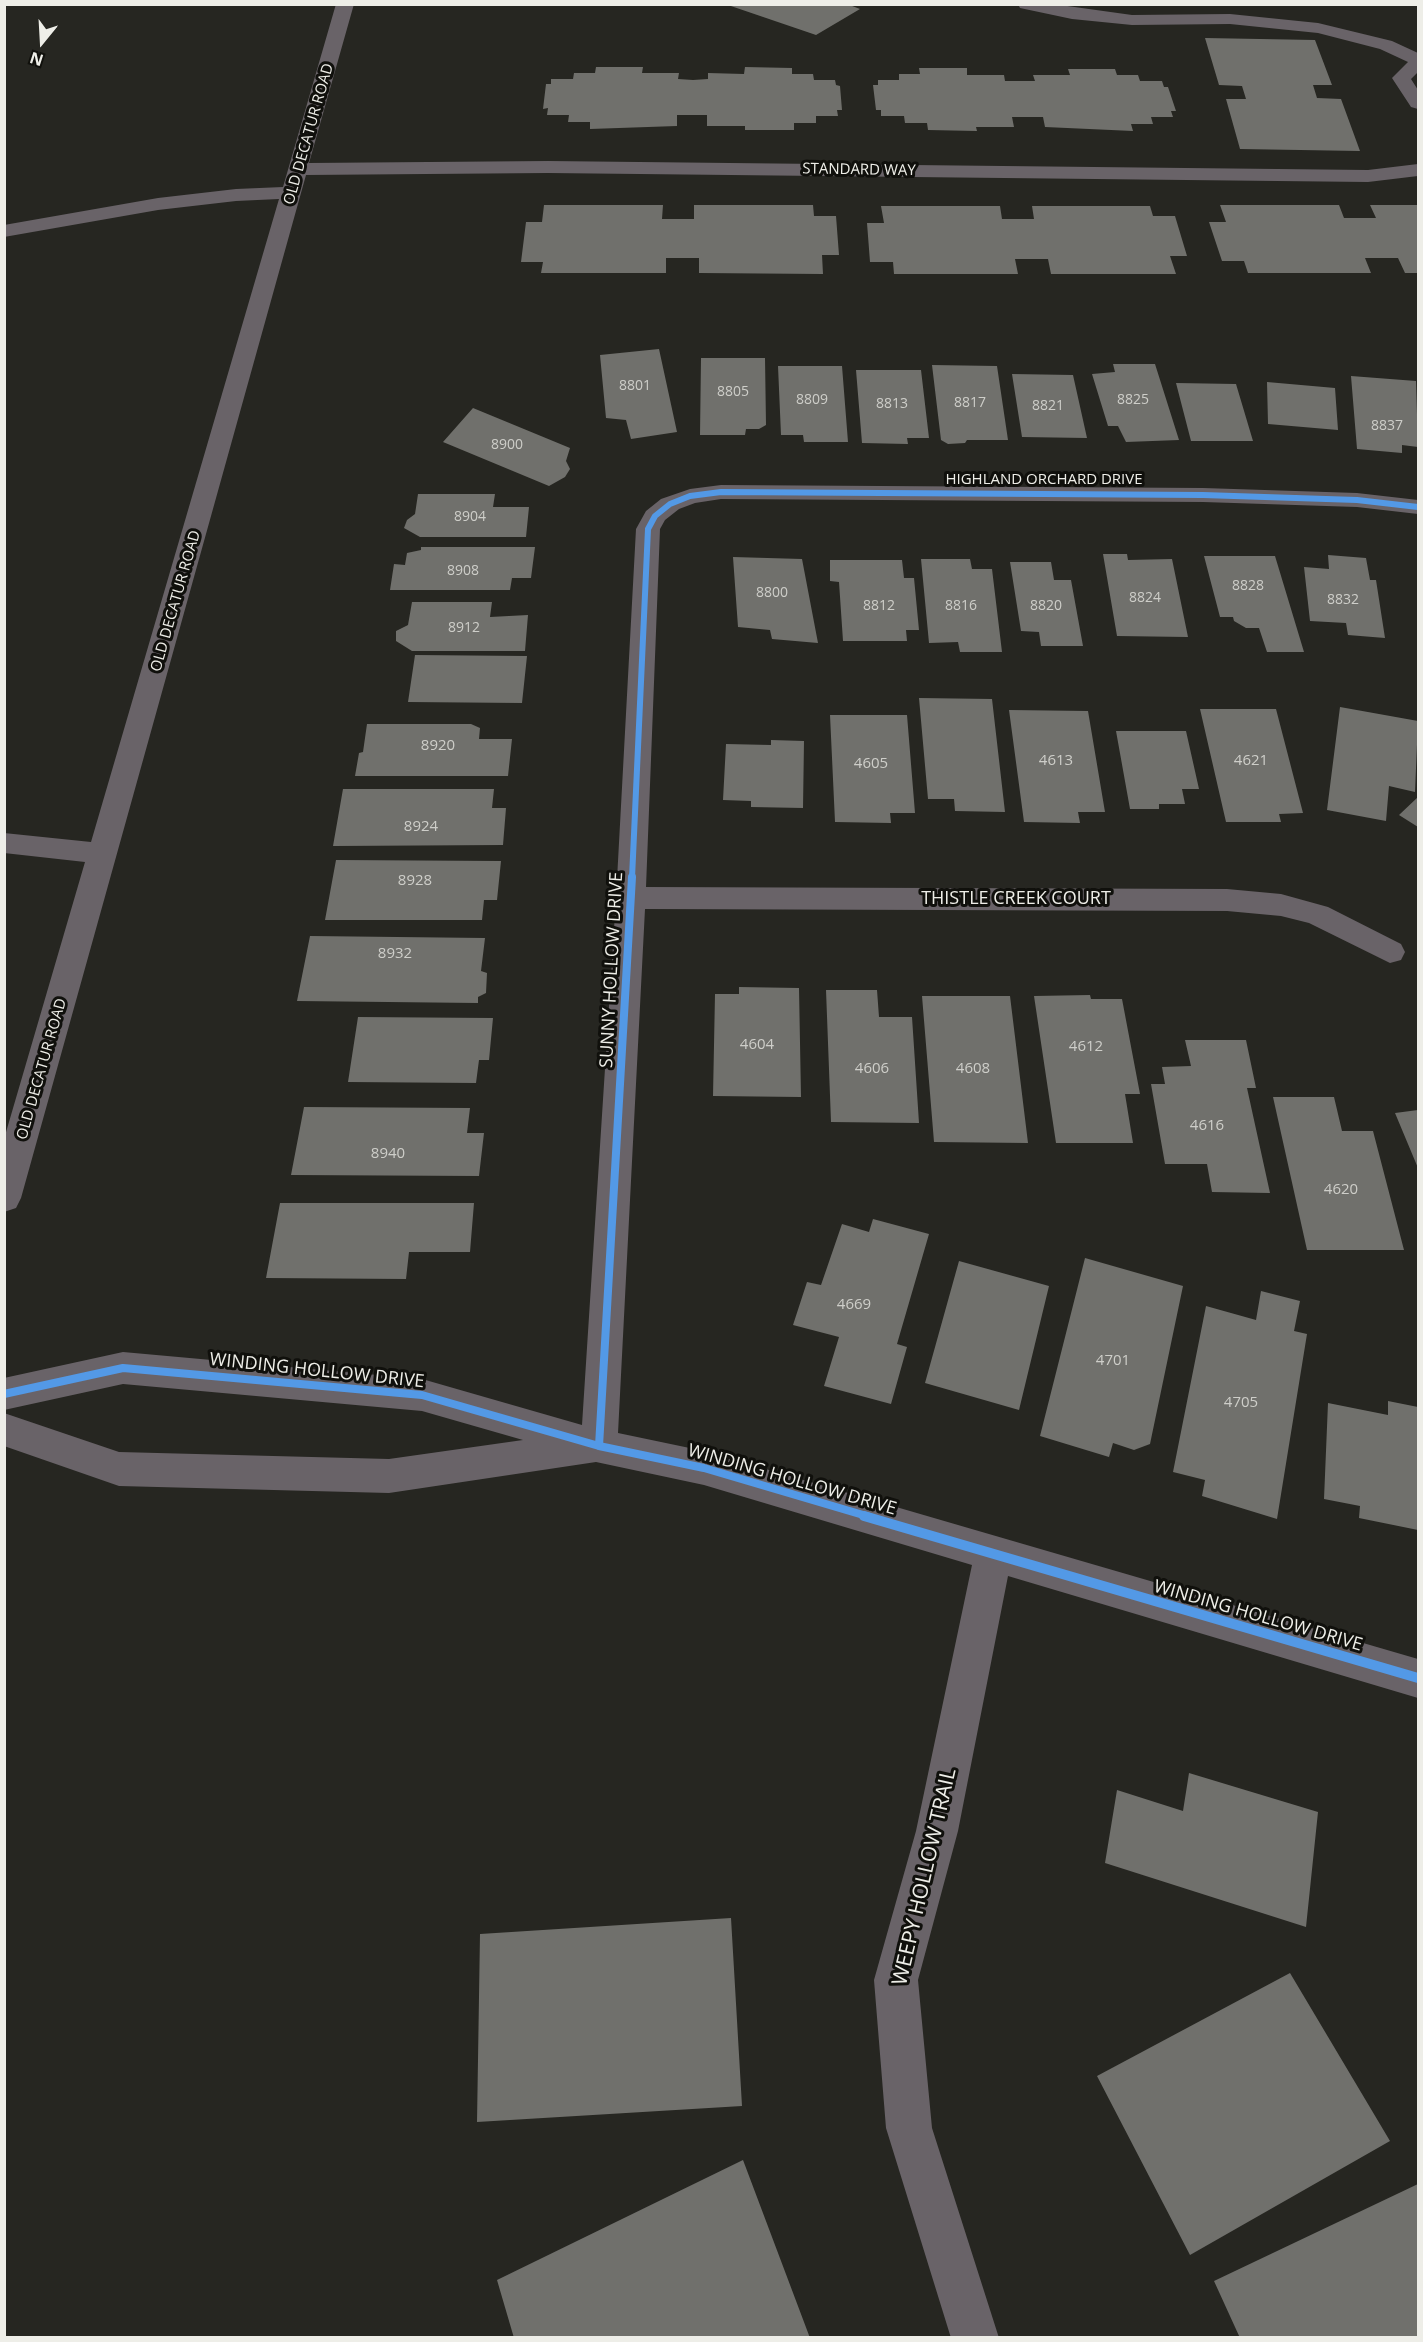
<!DOCTYPE html>
<style>
body{margin:0}
#map{position:relative;width:1423px;height:2342px;overflow:hidden;background:#262621;font-family:"Open Sans",sans-serif}
canvas{display:block}
.frame{position:absolute;inset:0;border:6px solid #eeeee8;pointer-events:none}
.north{position:absolute;left:12px;top:12px;width:60px;height:60px;-webkit-text-stroke:4px #10100c;paint-order:stroke;rotate:198deg;font-size:16px;font-weight:700;line-height:24px;text-align:center;color:#eeeee8}
.north::after{content:'';display:block;margin:auto;width:21px;height:27px;background:#eeeee8;clip-path:polygon(50% 0,100% 100%,50% 72%,0 100%)}
</style>
<div id="map">
<canvas width="1423" height="2342"></canvas>
<div class="frame"></div>
<div class="north">N</div>
</div>
<script>
const ctx = document.querySelector('canvas').getContext('2d');
ctx.lineJoin = 'round';
function fill(path, color) { ctx.fillStyle = color; ctx.fill(path, 'evenodd'); }
const toPath = rows => new Path2D(rows.map(r => 'M' + r).join(''));
function stroke(path, color, width, dash) { ctx.strokeStyle = color; ctx.lineWidth = width; ctx.lineCap = dash ? 'butt' : 'round'; ctx.setLineDash(dash || []); ctx.stroke(path); }
function write(font, color, halo, rows, align = 'center') {
  ctx.font = font + ' "Open Sans",sans-serif'; ctx.lineWidth = 6; ctx.setLineDash([]); ctx.textBaseline = 'middle'; ctx.strokeStyle = halo; ctx.fillStyle = color; for (const [text, x, y, turn = 0] of rows) {
    ctx.save(); ctx.translate(x, y); ctx.rotate((+turn || 0) * Math.PI / 180); ctx.textAlign = isNaN(turn) ? turn : align; if (halo) ctx.strokeText(text, 0, 0); ctx.fillText(text, 0, 0); ctx.restore();
  }
}
fill(toPath([
 [725,4,847,4,860,9,816,35],
 [1205,38,1315,40,1332,85,1313,85,1317,98,1341,99,1360,151,1240,149,1226,99,1246,99,1242,86,1219,85],
 [596,67,643,67,642,73,679,73,678,79,693,80,708,79,708,73,744,74,745,67,792,68,792,74,813,74,814,80,835,80,836,85,840,86,842,110,837,110,838,116,816,116,816,123,794,123,794,130,745,130,745,126,707,126,707,115,677,115,677,126,590,129,590,122,568,122,569,115,547,115,548,108,543,109,546,84,551,84,551,79,573,79,574,73,595,73],
 [919,68,967,68,967,75,1004,75,1005,81,1035,81,1033,75,1070,75,1068,69,1115,69,1117,75,1138,75,1140,81,1162,81,1164,87,1168,87,1176,111,1171,111,1173,117,1151,117,1153,124,1131,124,1133,131,1045,127,1043,117,1012,117,1014,127,976,127,977,131,928,130,927,123,905,123,904,116,881,116,881,110,876,110,873,85,878,85,878,80,899,80,899,74,920,74],
 [544,205,663,205,662,219,694,219,694,205,813,205,814,216,836,216,839,255,822,255,823,274,699,273,699,258,666,258,666,273,541,273,543,262,521,262,526,222,542,222],
 [1220,205,1339,205,1344,218,1376,218,1370,205,1418,205,1418,273,1405,273,1398,258,1365,258,1371,273,1248,273,1244,261,1222,261,1209,222,1226,222],
 [881,206,1000,206,1002,219,1034,219,1032,206,1150,206,1153,216,1175,216,1187,256,1170,256,1176,274,1051,274,1048,259,1015,259,1018,274,894,274,893,262,870,262,867,223,884,223],
 [659,349,677,432,631,439,626,420,606,418,600,355],
 [701,358,765,358,766,425,759,429,746,429,745,435,700,435],
 [1113,364,1155,364,1179,440,1126,442,1118,426,1108,426,1092,374,1115,372],
 [932,365,997,366,1008,440,967,440,965,443,948,444,941,440],
 [778,366,842,366,848,442,804,442,803,435,781,435],
 [856,370,921,370,929,438,907,438,908,444,862,443],
 [1012,374,1073,375,1087,438,1022,437],
 [1351,376,1416,381,1418,447,1402,445,1402,453,1357,449],
 [1267,382,1335,388,1338,430,1268,424],
 [1176,383,1236,384,1253,441,1191,441],
 [473,408,570,448,566,461,570,469,565,477,549,486,443,442],
 [418,494,495,494,493,507,529,507,526,537,420,537,404,528,407,520,415,514],
 [421,547,535,547,531,578,512,578,510,590,390,590,394,564,405,565,407,553,421,550],
 [1103,554,1127,554,1128,560,1172,559,1188,637,1117,636],
 [1328,555,1366,558,1370,580,1376,580,1385,638,1348,635,1346,623,1310,621,1304,567,1329,569],
 [1204,556,1275,556,1304,652,1267,652,1259,628,1246,628,1234,621,1233,617,1220,617],
 [733,557,802,559,818,643,772,639,770,630,738,627],
 [921,559,970,559,972,569,992,569,1002,652,960,652,958,642,929,643],
 [830,560,902,560,904,578,914,578,919,630,906,630,907,641,843,641,839,582,830,581],
 [1010,562,1051,562,1054,580,1071,580,1083,646,1041,646,1039,632,1021,631],
 [412,602,492,602,490,617,528,615,525,651,412,651,396,641,396,631,408,625],
 [415,655,527,656,522,703,408,702],
 [919,698,992,699,1005,812,955,811,954,799,928,799],
 [1340,707,1418,721,1415,792,1389,786,1386,821,1327,810],
 [1200,709,1276,709,1303,813,1279,814,1281,822,1226,822],
 [1009,710,1088,711,1105,812,1078,812,1080,823,1024,822],
 [830,715,907,715,915,813,890,813,891,823,835,822],
 [367,724,471,724,480,728,479,739,512,739,508,776,355,776,359,753,363,752],
 [1116,731,1186,731,1199,789,1182,789,1185,804,1159,804,1159,809,1130,809],
 [771,740,804,741,803,808,751,807,751,801,723,800,726,744,771,745],
 [343,789,494,789,492,808,506,808,503,845,333,846],
 [1418,797,1418,827,1399,815],
 [336,860,501,861,497,900,484,900,482,920,325,920],
 [310,936,485,938,481,971,487,973,486,993,478,997,478,1003,297,1001],
 [739,987,799,988,801,1097,713,1096,715,994,739,994],
 [826,990,877,990,879,1017,912,1017,919,1123,831,1122],
 [1090,995,1091,999,1122,999,1140,1094,1125,1094,1133,1143,1056,1143,1034,996],
 [922,996,1010,996,1028,1143,934,1142],
 [358,1017,493,1018,489,1060,479,1060,476,1083,348,1082],
 [1185,1040,1246,1040,1256,1088,1247,1088,1270,1193,1212,1192,1207,1164,1165,1164,1151,1084,1165,1084,1162,1067,1191,1066],
 [1273,1097,1334,1097,1342,1131,1373,1131,1404,1250,1307,1250],
 [304,1107,470,1108,467,1133,484,1133,479,1176,291,1175],
 [1418,1110,1418,1168,1395,1113],
 [280,1203,474,1203,470,1252,409,1252,406,1279,266,1278],
 [873,1219,929,1234,897,1344,907,1347,891,1404,824,1386,839,1337,793,1325,807,1282,821,1285,842,1224,869,1232],
 [1085,1258,1183,1286,1150,1444,1134,1450,1113,1443,1109,1457,1040,1436],
 [959,1261,1049,1286,1019,1410,925,1383],
 [1261,1291,1300,1301,1294,1331,1307,1334,1277,1519,1202,1496,1205,1480,1173,1472,1206,1306,1256,1320],
 [1388,1401,1418,1407,1418,1530,1359,1518,1360,1506,1324,1499,1328,1403,1388,1415],
 [1189,1773,1318,1812,1306,1927,1105,1863,1117,1790,1183,1811],
 [731,1918,742,2106,477,2122,480,1934],
 [1290,1973,1390,2141,1190,2255,1097,2076],
 [743,2160,810,2338,514,2338,497,2280],
 [1418,2184,1418,2338,1240,2338,1214,2281]
]), '#70706c');
fill(toPath([
 [336,4,354,4,309,163,548,161,1368,170,1418,164,1418,176,1368,182,548,173,306,175,21,1198,16,1208,4,1212,4,1139,85,862,4,853,4,833,91,842,279,199,236,201,158,210,4,237,4,225,158,198,236,189,283,187,336,4],
 [1018,4,1053,4,1132,15,1230,14,1318,23,1392,41,1418,53,1418,72,1411,79,1418,90,1418,109,1411,107,1392,78,1408,62,1380,49,1318,33,1230,24,1132,25,1072,19,1020,8,1018,4],
 [721,485,1203,488,1357,493,1418,500,1418,514,1357,507,1203,502,721,499,695,503,679,509,665,520,660,529,646,887,1227,889,1281,894,1328,907,1401,944,1405,952,1401,960,1390,963,1309,923,1281,916,1227,911,645,909,618,1433,704,1451,1418,1659,1418,1698,1008,1576,958,1831,918,1980,932,2128,999,2338,951,2338,886,2128,874,1980,916,1831,972,1565,704,1485,596,1462,389,1493,119,1486,4,1446,4,1413,119,1452,389,1459,523,1440,422,1411,123,1384,4,1410,4,1378,123,1352,422,1379,582,1425,616,898,636,529,646,511,661,499,690,489,721,485]
]), '#696368');
stroke(toPath([
 [632,878,648,529,655,516,670,504,690,496,721,492,1203,495,1357,500,1418,507]
]), '#5399e6', 6);
stroke(toPath([
 [4,1394,123,1368,422,1395,599,1446,704,1468,870,1517],
 [599,1446,632,877]
]), '#5399e6', 8);
stroke(toPath([
 [864,1516,1418,1678]
]), '#5399e6', 10);
write('14px', '#cecec9', null, [
 ["8801",635,386],
 ["8805",733,392],
 ["8809",812,400],
 ["8825",1133,400],
 ["8817",970,403],
 ["8813",892,404],
 ["8821",1048,406],
 ["8837",1387,426],
 ["8900",507,445],
 ["8904",470,517],
 ["8908",463,571],
 ["8828",1248,586],
 ["8800",772,593],
 ["8824",1145,598],
 ["8832",1343,600],
 ["8812",879,606],
 ["8816",961,606],
 ["8820",1046,606],
 ["8912",464,628]
]);
write('15px', '#eeeee8', '#10100c', [
 ["OLD DECATUR ROAD",309,134,-74],
 ["STANDARD WAY",859,170,1],
 ["HIGHLAND ORCHARD DRIVE",1044,480],
 ["OLD DECATUR ROAD",176,601,-74],
 ["OLD DECATUR ROAD",42,1069,-74]
]);
write('15px', '#cecec9', null, [
 ["8920",438,746],
 ["4613",1056,761],
 ["4621",1251,761],
 ["4605",871,764],
 ["8924",421,827],
 ["8928",415,881],
 ["8932",395,954],
 ["4604",757,1045],
 ["4612",1086,1047],
 ["4606",872,1069],
 ["4608",973,1069],
 ["4616",1207,1126],
 ["8940",388,1154],
 ["4620",1341,1190],
 ["4669",854,1305],
 ["4701",1113,1361],
 ["4705",1241,1403]
]);
write('18px', '#eeeee8', '#10100c', [
 ["THISTLE CREEK COURT",1016,899],
 ["SUNNY HOLLOW DRIVE",612,970,-87],
 ["WINDING HOLLOW DRIVE",317,1371,6],
 ["WINDING HOLLOW DRIVE",792,1480,16],
 ["WINDING HOLLOW DRIVE",1258,1616,16]
]);
write('21px', '#eeeee8', '#10100c', [
 ["WEEPY HOLLOW TRAIL",925,1877,-77]
]);
</script>
